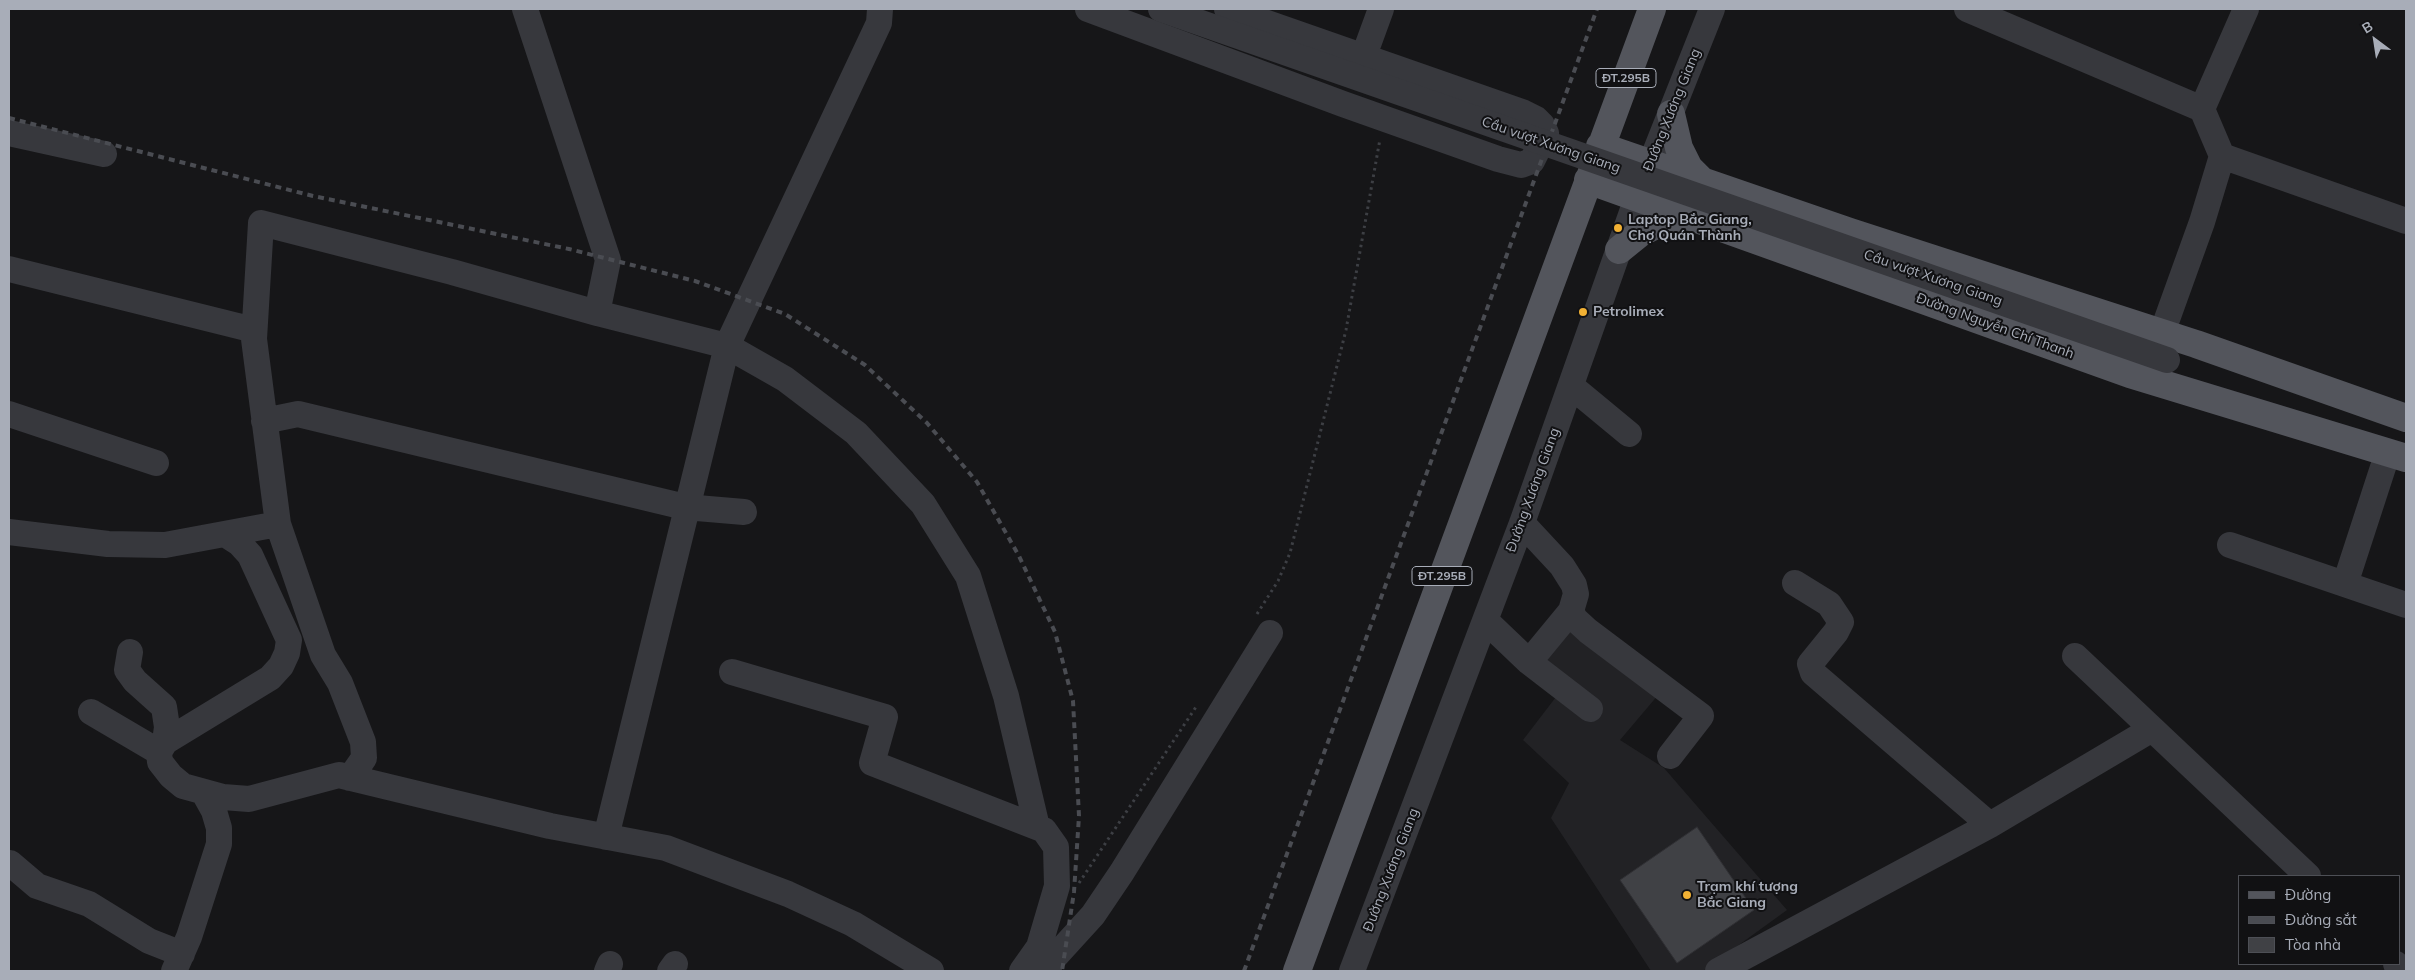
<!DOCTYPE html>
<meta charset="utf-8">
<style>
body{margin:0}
#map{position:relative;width:2415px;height:980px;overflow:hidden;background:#161618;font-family:Mulish,sans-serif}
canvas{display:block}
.frame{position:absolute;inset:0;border:10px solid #a8adb8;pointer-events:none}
.legend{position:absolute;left:2238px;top:875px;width:162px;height:90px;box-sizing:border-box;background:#111113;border:1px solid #4d4f55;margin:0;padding:6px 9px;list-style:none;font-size:15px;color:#a8adb8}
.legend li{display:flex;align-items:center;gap:10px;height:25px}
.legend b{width:25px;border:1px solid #4d4f55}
.north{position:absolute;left:2350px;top:15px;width:50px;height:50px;-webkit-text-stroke:4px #111113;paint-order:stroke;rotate:329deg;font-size:14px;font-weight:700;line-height:20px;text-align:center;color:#a8adb8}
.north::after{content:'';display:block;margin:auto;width:18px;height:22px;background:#a8adb8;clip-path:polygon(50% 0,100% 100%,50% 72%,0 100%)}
</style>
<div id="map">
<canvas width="2415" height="980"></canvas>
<div class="frame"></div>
<ul class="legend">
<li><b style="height:6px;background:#53555c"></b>Đường</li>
<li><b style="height:6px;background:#4a4c52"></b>Đường sắt</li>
<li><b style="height:14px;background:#404145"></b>Tòa nhà</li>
</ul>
<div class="north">B</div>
</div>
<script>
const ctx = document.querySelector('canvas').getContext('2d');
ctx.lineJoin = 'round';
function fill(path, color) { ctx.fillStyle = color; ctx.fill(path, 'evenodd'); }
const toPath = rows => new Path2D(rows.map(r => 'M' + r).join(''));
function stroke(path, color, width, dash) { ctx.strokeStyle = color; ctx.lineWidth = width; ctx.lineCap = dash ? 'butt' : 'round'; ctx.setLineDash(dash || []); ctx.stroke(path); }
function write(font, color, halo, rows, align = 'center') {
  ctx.font = font + ' Mulish,sans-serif'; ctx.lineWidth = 4; ctx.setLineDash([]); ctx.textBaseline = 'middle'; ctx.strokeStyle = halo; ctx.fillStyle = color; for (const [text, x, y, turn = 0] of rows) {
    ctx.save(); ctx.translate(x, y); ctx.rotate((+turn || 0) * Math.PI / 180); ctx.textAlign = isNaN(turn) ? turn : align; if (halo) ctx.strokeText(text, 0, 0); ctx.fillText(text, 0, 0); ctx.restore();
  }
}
fill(toPath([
 [1567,619,1670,681,1620,740,1664,768,1787,910,1703,971,1651,971,1551,818,1569,783,1523,740,1559,693,1530,666]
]), '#222225');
const building = toPath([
 [1697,827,1754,910,1677,963,1620,880,1697,827]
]);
fill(building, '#404145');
stroke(building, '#303034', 1);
stroke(toPath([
 [1257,614,1278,581,1290,553,1346,330,1380,139],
 [1079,883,1196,707]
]), '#3d3f44', 3, [2.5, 4]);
stroke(toPath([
 [1088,9,1343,104,1498,159,1521,165,1532,161,1546,133,1542,125,1536,119,1522,112,1227,9],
 [1967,9,2202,109,2222,156],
 [1358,72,1381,9],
 [2202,109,2246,9],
 [9,133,104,154],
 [9,269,254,330],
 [597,313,727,346,785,379,856,433,923,504,968,576,1006,696,1037,827],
 [2162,333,2202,222,2222,156,2406,221],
 [1571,386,1629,434],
 [9,414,156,463],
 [264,421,298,414,685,507,744,512],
 [1522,523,1562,566,1574,585,1576,594,1571,611,1575,619,1588,631,1701,716,1670,756],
 [278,524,323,655,340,683,363,742,364,758,350,778],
 [9,532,108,544,165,545,278,524,254,339,261,223,452,272,597,313,608,260,525,9],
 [225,534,239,543,250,555,289,640,287,653,281,666,270,678,165,742,159,752,160,762,171,776,183,786,223,797,249,799,339,775,550,826,666,848,788,894,853,924,931,971],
 [2230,545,2406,605],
 [1795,583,1829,604,1841,622,1836,632,1810,664,1813,673,1990,825],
 [2345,584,2388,452],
 [1486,621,1529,662,1590,709],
 [130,652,127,670,135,681,164,707,167,727,165,742],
 [2075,656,2308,876],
 [1529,662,1571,611],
 [732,672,885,717,872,763,1044,830,1056,847,1057,886,1039,947,1022,971],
 [91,712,159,752],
 [606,837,727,346,879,23,880,9],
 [10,863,37,886,89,904,149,941,182,954],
 [2396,964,2404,971],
 [174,971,189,937,219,844,219,828,214,811,204,793],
 [607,971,610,964],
 [670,971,675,964],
 [1047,971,1052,960,1093,915,1122,872,1270,633],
 [1352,971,1522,523,1637,198,1712,9],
 [1718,971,1990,825,2152,729]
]), '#37383d', 26);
stroke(toPath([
 [1671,114,1679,148,1689,168,1703,182],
 [1600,146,1850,232,2196,344,2406,418],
 [1588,180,2130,374,2406,458],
 [1619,250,1640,233,1660,223,1688,216],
 [1297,971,1652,9]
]), '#53555c', 28);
stroke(toPath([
 [9,118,313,196,569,249,695,281,785,314,865,365,927,423,977,482,1019,556,1055,632,1073,701,1079,816,1074,892,1062,971],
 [1244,971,1597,9]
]), '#4a4c52', 4, [6, 5]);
stroke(toPath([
 [1161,9,2167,360]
]), '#37383d', 26);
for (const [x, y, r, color] of [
 [1618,228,5,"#f2b134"],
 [1583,312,5,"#f2b134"],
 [1687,895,5,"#f2b134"]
]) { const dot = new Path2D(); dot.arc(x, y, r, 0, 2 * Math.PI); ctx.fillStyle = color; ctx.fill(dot); stroke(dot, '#111113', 2); }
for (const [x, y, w] of [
 [1626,78,60],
 [1442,576,60]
]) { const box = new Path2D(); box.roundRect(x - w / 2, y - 9.5, w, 19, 4); ctx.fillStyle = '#111113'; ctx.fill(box); stroke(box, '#a8adb8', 1); }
write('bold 12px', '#a8adb8', null, [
 ["ĐT.295B",1626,78],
 ["ĐT.295B",1442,576]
]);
write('14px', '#a8adb8', '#111113', [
 ["Đường Xương Giang",1672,110,-68],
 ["Cầu vượt Xương Giang",1551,145,19],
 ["Cầu vượt Xương Giang",1933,278,19],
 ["Đường Nguyễn Chí Thanh",1995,326,20],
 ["Đường Xương Giang",1533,490,-70],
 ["Đường Xương Giang",1391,870,-69]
]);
write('bold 14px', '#a8adb8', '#111113', [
 ["Laptop Bắc Giang,",1628,220],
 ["Chợ Quán Thành",1628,236],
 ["Petrolimex",1593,312],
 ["Trạm khí tượng",1697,887],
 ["Bắc Giang",1697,903]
], 'left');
</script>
